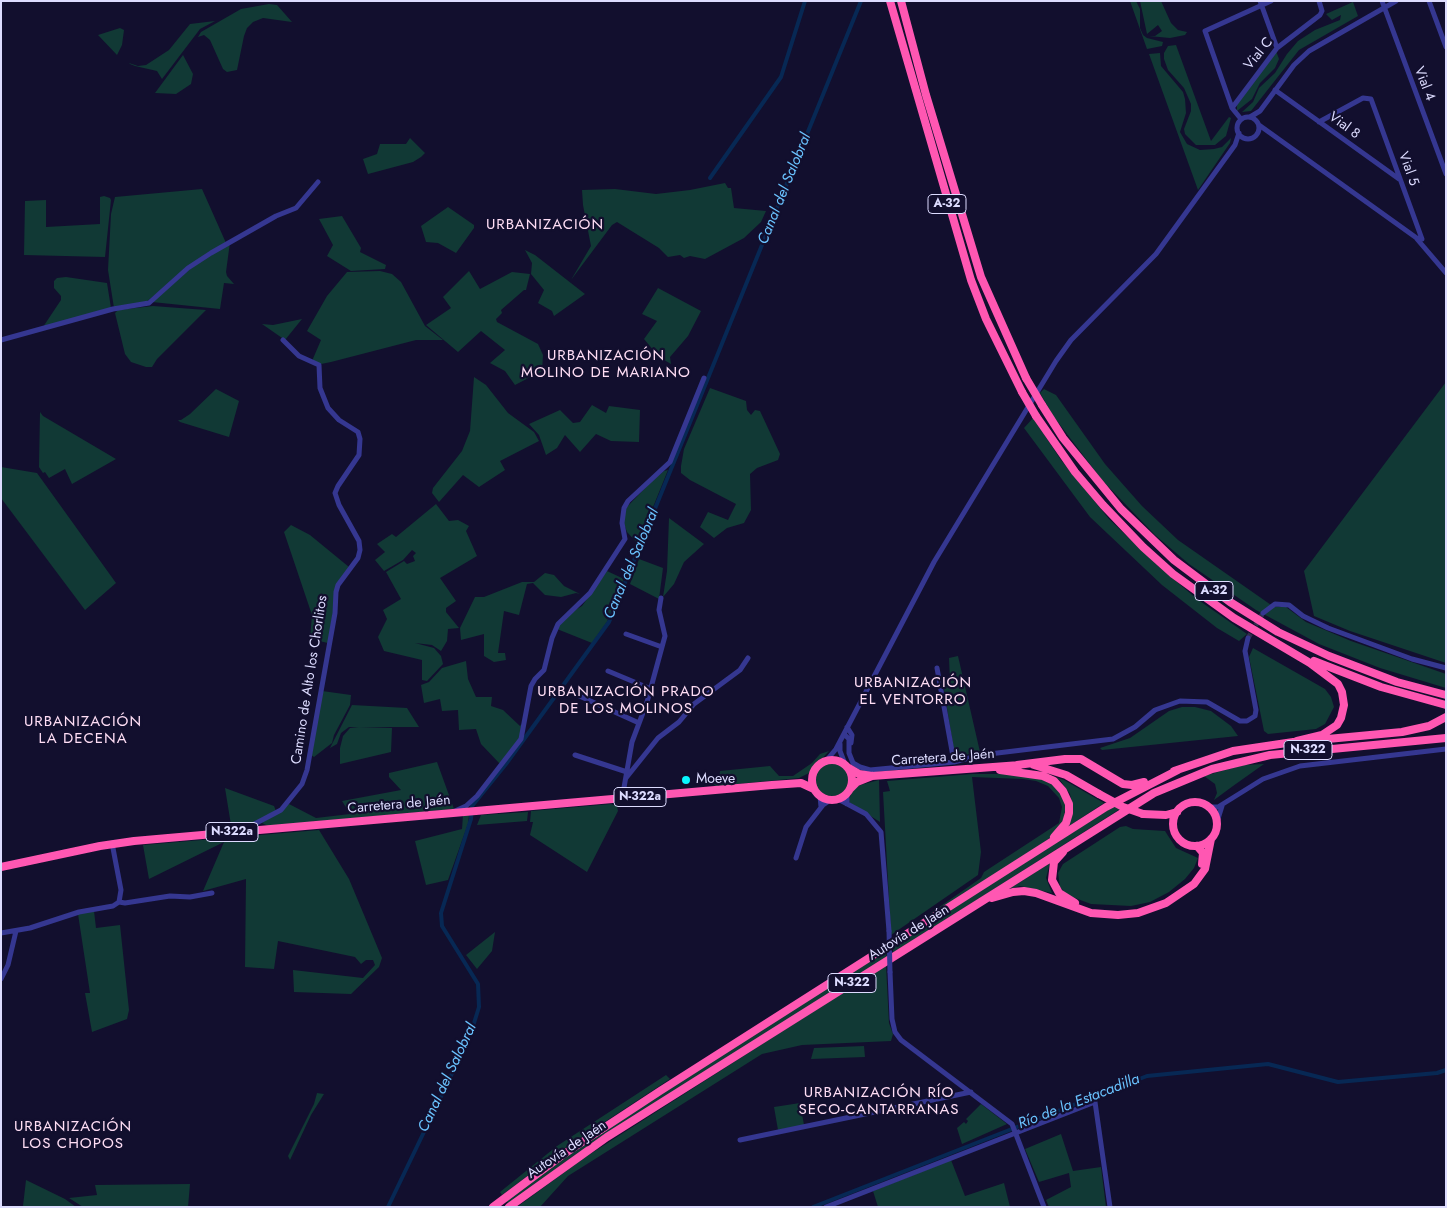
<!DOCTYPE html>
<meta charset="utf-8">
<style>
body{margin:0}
#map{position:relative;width:1447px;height:1208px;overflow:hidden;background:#120f2e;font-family:Jost,sans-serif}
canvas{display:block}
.frame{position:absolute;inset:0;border:2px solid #dddcff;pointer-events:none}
</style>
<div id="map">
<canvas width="1447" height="1208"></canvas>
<div class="frame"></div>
</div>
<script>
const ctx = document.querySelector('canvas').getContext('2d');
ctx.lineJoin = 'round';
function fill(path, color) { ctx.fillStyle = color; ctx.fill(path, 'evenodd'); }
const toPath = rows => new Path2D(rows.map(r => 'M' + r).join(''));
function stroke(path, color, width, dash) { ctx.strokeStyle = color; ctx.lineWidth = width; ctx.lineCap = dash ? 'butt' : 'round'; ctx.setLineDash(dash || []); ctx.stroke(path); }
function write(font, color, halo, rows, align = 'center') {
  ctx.font = font + ' Jost,sans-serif'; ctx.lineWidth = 4.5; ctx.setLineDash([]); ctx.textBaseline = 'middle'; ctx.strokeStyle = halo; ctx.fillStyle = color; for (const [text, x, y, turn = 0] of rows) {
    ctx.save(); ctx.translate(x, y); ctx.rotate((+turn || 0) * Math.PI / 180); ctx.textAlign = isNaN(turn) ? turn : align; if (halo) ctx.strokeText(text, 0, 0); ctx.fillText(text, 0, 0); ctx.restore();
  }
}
fill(toPath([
 [1130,1,1136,1,1140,9,1140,28,1143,35,1147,38,1163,42,1162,46,1147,49],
 [1140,1,1161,1,1171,23,1178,30,1187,32,1185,35,1170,38,1149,36,1155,36,1162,31,1158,25,1147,34],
 [1353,2,1358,16,1299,50,1251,111,1242,112,1253,102,1259,88,1275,73,1287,54,1298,41,1315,30,1340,20,1341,15,1332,20,1326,14],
 [269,4,277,5,292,22,263,18,253,22,247,28,244,36,237,70,227,72,223,69,210,40,204,35,198,37,201,32,241,9],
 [215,21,200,29,162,79,157,71,135,66,130,64,129,63,138,66,146,65,169,50,190,24],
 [120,28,124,30,122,45,117,55,98,35],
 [1176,45,1211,141,1229,117,1231,118,1226,136,1215,145,1196,145,1185,134,1184,129,1191,111,1191,104,1184,88,1168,70,1164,59,1164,53,1168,46],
 [1276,51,1279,59,1275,68,1260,83,1252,99,1237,111,1237,104],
 [1160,53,1161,66,1183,92,1185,99,1186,113,1180,132,1187,144,1200,150,1214,149,1222,147,1231,138,1230,143,1198,190,1149,54],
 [183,55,193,74,191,84,176,94,155,93],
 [410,138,425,153,421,157,413,162,368,174,363,159,377,154,380,144,406,144],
 [725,183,728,188,731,188,734,208,766,211,761,222,744,238,705,259,690,256,684,258,680,255,668,257,659,248,617,222,612,225,571,280,591,246,583,205,582,190,615,189,656,194,690,190],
 [202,189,226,243,211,251,146,302,114,308,108,270,111,214,115,197],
 [104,196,110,198,111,200,105,257,24,255,25,201,46,200,46,227,100,224,100,197],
 [448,207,474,225,474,228,456,253,438,243,426,242,421,226],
 [342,216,361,248,360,252,386,265,385,269,351,271,327,256,333,245,319,219],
 [230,242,226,272,227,276,234,284,224,283,220,309,152,302,195,265],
 [525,250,535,255,585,294,554,316,552,311,538,303,544,290,531,274,532,263],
 [380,271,392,274,401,282,425,326,443,340,416,340,331,362,321,364,312,361,321,340,307,331,327,296,347,272],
 [469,271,480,289,512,272,530,274,526,290,524,290,501,310,502,313,496,319,497,322,538,344,543,355,542,371,515,385,505,371,490,363,505,350,481,331,458,352,426,325,451,308,443,297],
 [66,277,107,283,111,308,43,327,61,300,61,296,54,288,54,281,57,278],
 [658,288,701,311,688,336,670,357,671,364,659,357,644,339,657,321,642,314],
 [153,306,206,310,157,359,152,367,146,367,131,362,125,354,115,313,118,310],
 [302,319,285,340,262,324,273,325],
 [474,377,486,385,508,413,534,432,539,441,500,461,505,470,479,487,463,475,439,502,432,493,433,488,462,451,470,431],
 [1446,382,1446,663,1350,631,1314,616,1304,571],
 [710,388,746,401,747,410,751,415,755,410,760,411,780,454,778,460,757,468,750,474,751,510,744,523,727,528,714,538,700,527,708,512,728,520,736,504,690,480,681,473,681,466,684,449],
 [216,389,239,401,229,437,180,422,178,420,181,420,190,414],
 [1044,389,1056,395,1105,464,1142,506,1178,540,1274,607,1286,607,1306,622,1351,641,1446,674,1446,688,1380,668,1319,644,1256,610,1189,564,1155,535,1102,480,1054,417,1040,393],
 [592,405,606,413,609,406,640,410,639,442,611,441,596,434,580,452,565,435,557,448,546,455,539,435,529,424,560,410,573,423,580,422],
 [40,412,43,416,116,459,72,484,65,469,49,478,45,472,43,473,39,467],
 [1033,418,1061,460,1109,519,1157,565,1197,599,1247,634,1239,641,1217,628,1162,585,1090,517,1024,428],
 [1,467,37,473,116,583,85,610,1,498],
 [668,470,645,527,639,545,627,532,623,521,625,509,652,481,664,471],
 [436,504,449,521,458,520,469,526,466,531,477,556,440,578,456,601,446,608,446,612,459,628,448,629,447,641,441,651,432,645,415,643,434,648,441,656,443,664,427,681,422,680,422,660,384,651,378,637,387,619,383,610,401,599,386,572,404,561,407,564,415,561,413,556,416,553,412,550,403,560,384,571,375,560,385,552,377,544,392,534,396,537],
 [669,518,704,544,684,562,674,584,663,597,667,571],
 [291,525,310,535,349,567,338,583,328,643,310,639,312,615,284,532],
 [639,559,663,568,659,599,630,584],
 [607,571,624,579,607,622,592,643,557,629,565,616,582,606],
 [545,573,554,575,564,586,580,594,576,593,561,597,545,595,533,583,527,584,519,615,504,611,498,653,505,653,506,660,494,662,484,656,484,634,461,640,460,628,475,597,484,597,522,582,534,582],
 [1253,648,1325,689,1331,697,1334,707,1325,724,1316,729,1268,734,1264,731,1249,657],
 [958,656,980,752,955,757,943,684,950,682,949,658],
 [466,661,468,679,476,697,492,697,491,706,503,710,520,726,523,722,520,738,500,764,481,744,476,729,459,730,458,710,442,711,440,699,424,703,421,685,429,682,442,668],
 [322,691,351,695,350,705,334,735,332,743,314,757,311,755],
 [352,705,407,708,419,727,349,727,341,733,337,744,330,748],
 [1182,707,1195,707,1211,711,1231,726,1238,736,1102,750,1100,748,1130,738,1169,711],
 [359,727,392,728,391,752,340,764,340,748,343,736,350,728],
 [829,751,809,773,799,778,716,786,711,783,712,780,719,782,720,771,770,766,779,776,793,776,812,763,820,754],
 '815 779a17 17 0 1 1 34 0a17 17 0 1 1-34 0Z',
 [437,762,454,809,268,826,262,823,289,804,316,818,350,814,342,801,401,790,389,777,389,773],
 [1264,764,1233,786,1214,800,1217,793,1215,784,1204,776,1243,765],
 [1041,772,1064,780,1104,803,1069,826,1073,807,1070,794,1060,780],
 [972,774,1009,774,1036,777,1051,784,1057,788,1066,802,1064,819,1055,834,1040,845,892,940,981,878,984,872,1059,823,1062,807,1059,798,1048,786,1036,781,1023,779,972,777,981,852,978,875,891,935,883,792,890,791,887,781],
 [879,780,880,822,850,803,849,800,852,791,860,785],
 [225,788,274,806,276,811,246,827,212,830,231,825],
 [611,804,617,806,618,811,587,872,530,835,533,822,530,822,531,811],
 [1114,806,1120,809,893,953,893,946],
 [528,812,527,821,477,825,481,815],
 [463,815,469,815,468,824,448,880,426,885,415,841,462,829],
 [1126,826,1133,829,1165,831,1176,848,1198,858,1194,868,1185,879,1169,892,1150,902,1131,906,1091,904,1067,895,1060,887,1058,873,1063,864,1120,827],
 [319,830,349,879,382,958,379,967,351,994,294,992,293,970,363,978,375,965,373,960,366,960,361,964,355,957,278,941,274,969,245,967,246,879,203,891,224,842,149,879,143,845],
 [1050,863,1046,878,1052,893,1020,886,1009,889],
 [94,911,96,928,120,925,129,1010,127,1019,92,1032,85,993,90,993,78,914],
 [495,932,492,951,477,969,466,955],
 [886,951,887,958,571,1158,509,1204,505,1200,577,1147],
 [886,965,889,1023,893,1034,891,1041,802,1045,762,1054,568,1176,540,1207,517,1207,584,1158],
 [864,1046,865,1057,811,1059,814,1048],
 [666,1075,670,1079,562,1150,502,1195,500,1192,557,1146],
 [317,1093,324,1094,311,1115,290,1160,288,1156,314,1104],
 [800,1103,804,1125,778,1130,774,1107],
 [981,1104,1007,1124,962,1144,957,1128,964,1122,966,1124,968,1121,966,1119],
 [1061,1134,1073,1171,1101,1167,1106,1207,1049,1207,1046,1200,1071,1187,1069,1173,1039,1182,1025,1149],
 [951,1160,965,1196,1004,1183,1010,1207,878,1207,873,1191],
 [26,1180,65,1199,76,1207,17,1207,23,1206],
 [190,1184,188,1207,83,1207,69,1198,97,1195,95,1185]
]), '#113935');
stroke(toPath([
 [710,178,781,77,805,1],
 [388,1207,470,1036,479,1007,478,984,442,926,441,913,471,819,472,806,506,764,609,622,861,1],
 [813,1207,1147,1076,1268,1064,1338,1082,1437,1073,1446,1070]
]), '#072854', 4);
stroke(toPath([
 [1248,638,1263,613]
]), '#302e4d', 5, [5, 2.5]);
stroke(toPath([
 [1260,1,1277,48],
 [1382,1,1446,174],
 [1429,1,1446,47],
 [1275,90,1399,179],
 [1232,108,1205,31,1271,1],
 [1250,117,1260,111,1294,65,1309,51,1396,1],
 '1237 128a11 11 0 1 1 22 0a11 11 0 1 1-22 0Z',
 [1241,119,1232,108,1277,48,1320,15,1322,11,1319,1],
 [1259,125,1418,239,1422,239,1371,99,1363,98,1319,122],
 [1417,239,1446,273],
 [1,340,113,309,149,303,188,268,211,253,276,216,296,208,318,182],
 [1263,613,1275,604,1289,605,1303,616,1328,628,1412,659,1446,668],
 [626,634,662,647],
 [937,668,954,762],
 [608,671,651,689],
 [575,694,639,723],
 [847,727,852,735,851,743],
 [844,734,849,739,849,753,853,763,860,767,870,770,954,762,981,755,1113,739,1135,727,1155,710,1180,701,1207,702,1240,721,1247,721,1255,716,1256,710,1245,651,1248,638],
 [840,744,840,751,845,764],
 [575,755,627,772],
 [826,761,836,749,934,562,1056,361,1071,340,1156,254,1235,145,1239,133],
 [626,778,658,738,679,722,694,704,740,670,748,658],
 [820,796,821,807],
 [622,799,632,742,647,702,665,636,659,610,661,598],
 [838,799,866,814,881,832,889,931],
 [847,804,847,793],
 [1208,807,1218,807,1263,779,1300,766,1446,749],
 [455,811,466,806,477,796,521,739,531,686,535,679,544,670,552,638,558,624,590,593,625,539,622,523,624,508,628,501,670,462,704,378],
 [1217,822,1222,806],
 [245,829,281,810,302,784,307,770,335,613,336,592,338,585,358,558,360,550,359,541,339,505,335,493,338,486,359,455,360,439,358,432,339,420,328,408,320,388,319,365,299,356,283,340],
 [796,858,806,827,823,805,832,799],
 [119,902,125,903,170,896,190,897,212,893],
 [1,933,30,928,79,912,113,906,119,902,121,890,112,843],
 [890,972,892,1019,895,1032,901,1040,1012,1124,1044,1207],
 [1,979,8,965,16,931],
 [740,1140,971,1092],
 [826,1207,1095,1102,1110,1207]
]), '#353791', 5);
stroke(toPath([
 [890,1,971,280,986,319,1022,392],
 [901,1,926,95,981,277,1026,378],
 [1042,405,1063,438,1121,509,1174,560,1230,602,1278,632,1329,656,1397,682,1446,695],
 [1036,416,1075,472,1103,505,1143,547,1173,574,1234,618,1310,663,1338,684,1342,692,1344,705,1341,718,1337,725,1322,735,1297,741],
 [1314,661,1381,687,1446,705],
 [1317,740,1402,732,1429,726,1446,717],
 '812 780a20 20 0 1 1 40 0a20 20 0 1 1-40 0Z',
 [1017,765,1065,759,1081,759,1123,784,1132,785,1144,782],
 [1034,765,1066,775,1099,794],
 [847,767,859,774,872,776,1020,765],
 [1000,770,1043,776,1054,781,1063,791,1069,804,1069,813,1066,823,1054,837],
 [1174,771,1233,751,1300,741],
 [850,789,857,782,872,776],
 '1173 824a22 22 0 1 1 44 0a22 22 0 1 1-44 0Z',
 [1143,814,1166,815,1177,812],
 [1197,846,1203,853,1202,864],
 [1063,852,1054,862,1052,880,1059,893,1075,903],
 [1,867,100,846,134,841,772,785,801,783,814,789],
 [992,898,1013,892,1024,891,1036,893,1091,913,1118,915,1138,913,1166,903,1194,884,1205,869,1211,839],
 [493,1207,561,1156,660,1091,1106,807,1178,770],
 [509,1207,607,1137,1154,793,1212,769,1270,755,1446,738]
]), '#ff57b2', 8);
stroke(toPath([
 [889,931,890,972]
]), '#353791', 5);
stroke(toPath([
 [1026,378,1042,405],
 [1022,392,1036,416],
 [1099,794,1123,807,1143,814]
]), '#ff57b2', 8);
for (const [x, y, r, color] of [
 [686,780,5,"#08f6ff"]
]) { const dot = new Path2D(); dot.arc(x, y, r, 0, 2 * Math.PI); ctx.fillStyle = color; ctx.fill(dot); stroke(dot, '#120f2e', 2); }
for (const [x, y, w] of [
 [947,204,38],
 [1214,591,38],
 [1308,750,48],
 [640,797,52],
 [232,832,52],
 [852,983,48]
]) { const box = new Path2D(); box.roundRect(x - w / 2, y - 9.5, w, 19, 4); ctx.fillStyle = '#120f2e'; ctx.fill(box); stroke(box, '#dddcff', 1); }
write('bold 12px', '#dddcff', null, [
 ["A-32",947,204],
 ["A-32",1214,591],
 ["N-322",1308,750],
 ["N-322a",640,797],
 ["N-322a",232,832],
 ["N-322",852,983]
]);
write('14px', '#dddcff', '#120f2e', [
 ["Vial C",1259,54,-51],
 ["Vial 4",1424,84,69],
 ["Vial 8",1344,126,36],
 ["Vial 5",1408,169,70],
 ["Camino de Alto los Chorlitos",310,680,-81],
 ["Carretera de Jaén",943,758,-4],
 ["Carretera de Jaén",399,805,-5],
 ["Autovía de Jaén",909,933,-32],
 ["Autovía de Jaén",567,1150,-34]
]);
write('14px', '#dddcff', '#120f2e', [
 ["Moeve",696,780]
], 'left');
write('italic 15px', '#6ac3ff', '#120f2e', [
 ["Canal del Salobral",785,189,-68],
 ["Canal del Salobral",632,564,-67],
 ["Canal del Salobral",448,1078,-65],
 ["Río de la Estacadilla",1079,1102,-21]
]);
ctx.letterSpacing = '1px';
write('15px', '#ffdef5', '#120f2e', [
 ["URBANIZACIÓN",545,225],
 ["URBANIZACIÓN",606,356],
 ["MOLINO DE MARIANO",606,373],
 ["URBANIZACIÓN",913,683],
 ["EL VENTORRO",913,700],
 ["URBANIZACIÓN PRADO",626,692],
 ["DE LOS MOLINOS",626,709],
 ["URBANIZACIÓN",83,722],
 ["LA DECENA",83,739],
 ["URBANIZACIÓN RÍO",879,1093],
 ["SECO-CANTARRANAS",879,1110],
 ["URBANIZACIÓN",73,1127],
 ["LOS CHOPOS",73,1144]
]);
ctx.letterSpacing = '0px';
</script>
